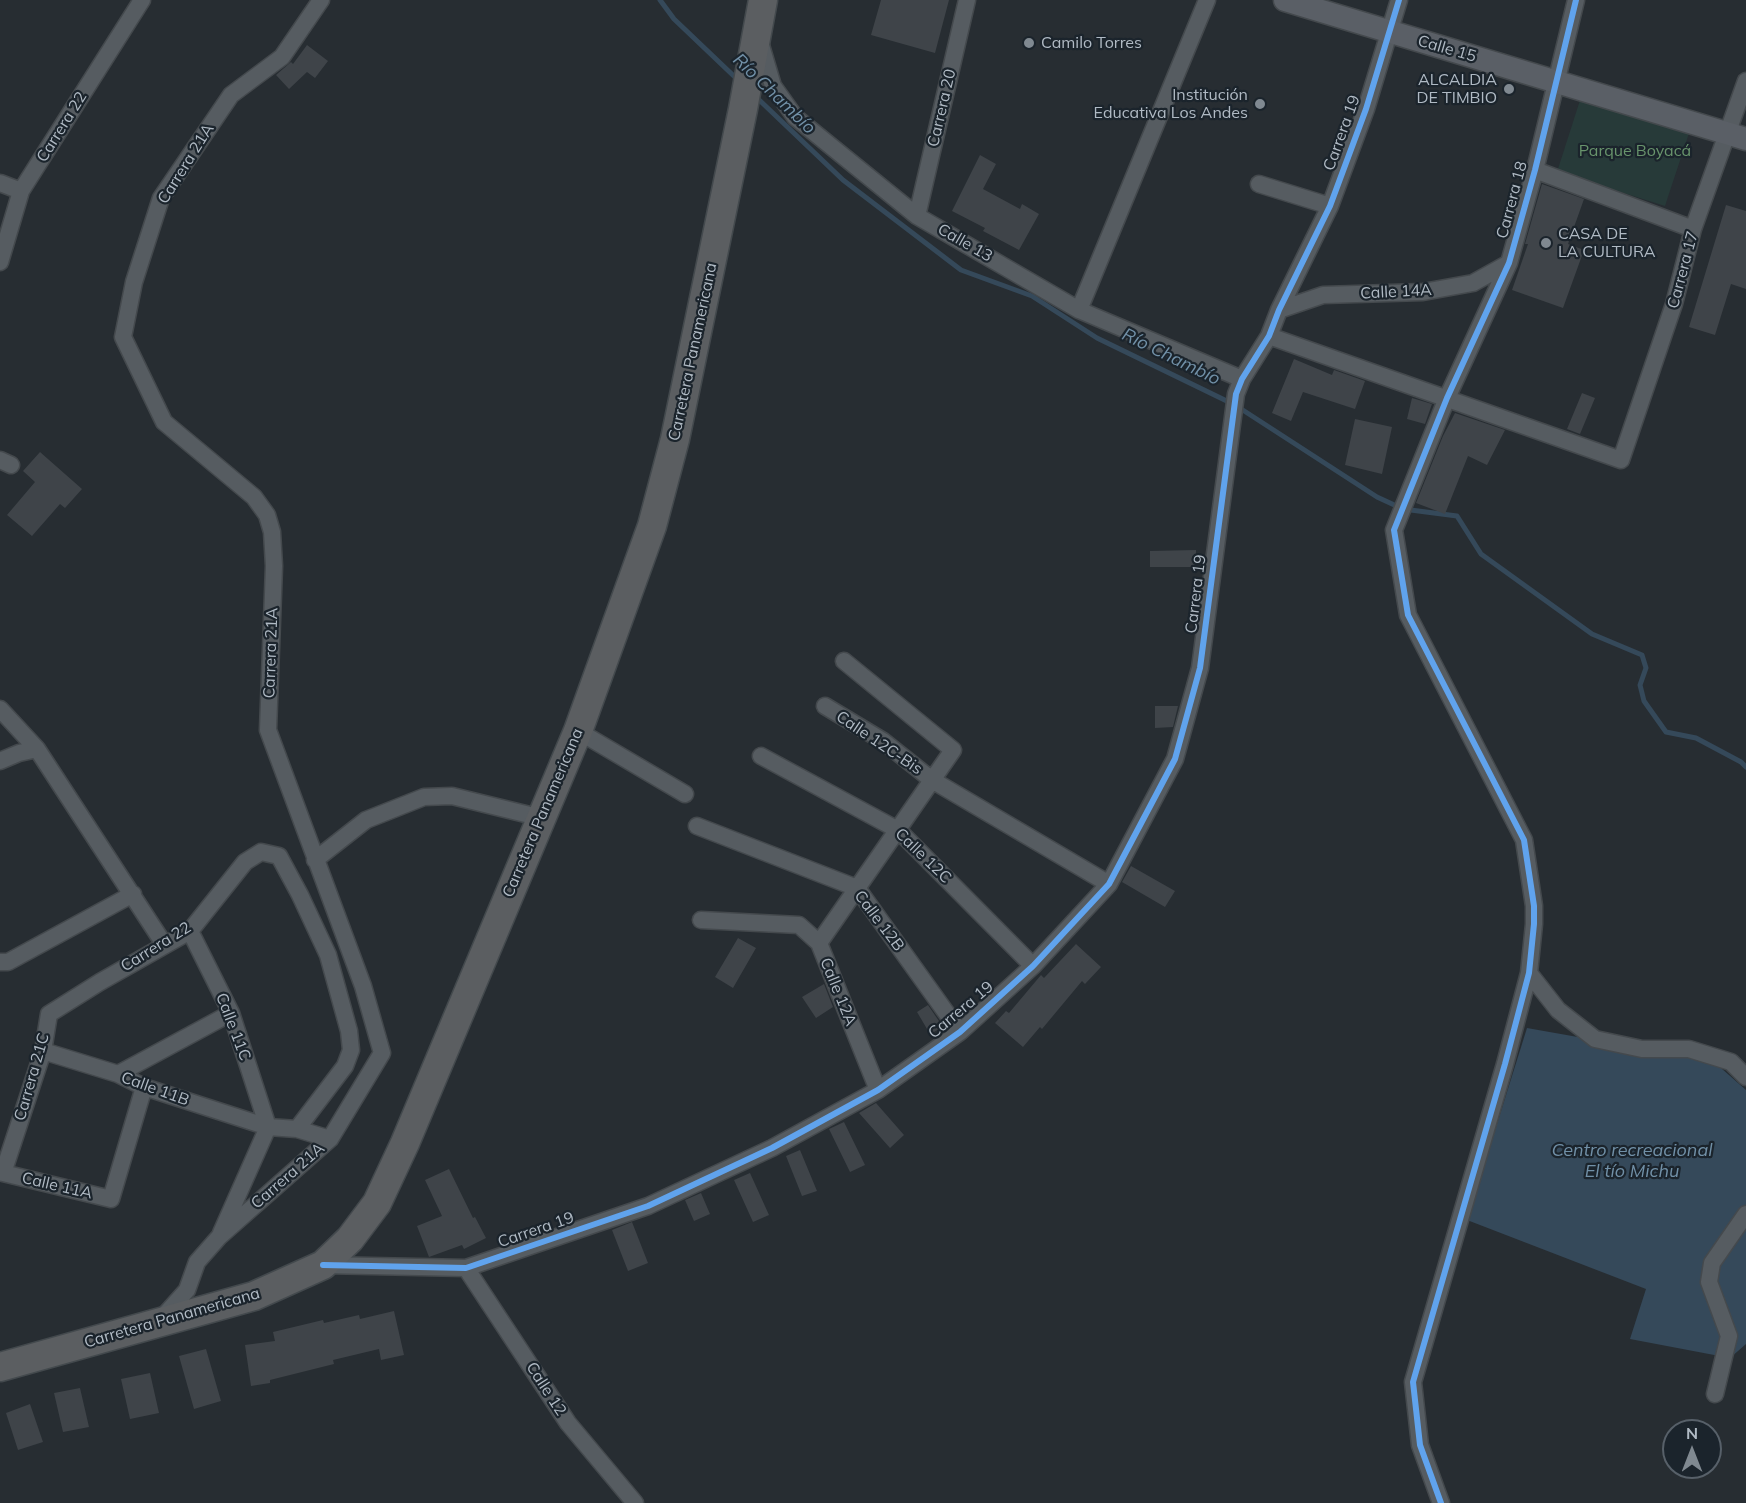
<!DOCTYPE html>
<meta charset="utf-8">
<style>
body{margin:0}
#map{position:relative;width:1746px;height:1503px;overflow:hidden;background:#272d32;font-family:Mulish,sans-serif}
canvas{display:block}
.north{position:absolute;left:1662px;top:1419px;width:60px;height:60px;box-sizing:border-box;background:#1b242c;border:2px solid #576069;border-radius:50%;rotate:0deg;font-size:16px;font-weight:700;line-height:24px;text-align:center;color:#b0bac4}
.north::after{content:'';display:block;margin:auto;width:21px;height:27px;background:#808991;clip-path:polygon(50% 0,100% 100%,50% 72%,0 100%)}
</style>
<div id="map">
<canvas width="1746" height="1503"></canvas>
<div class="north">N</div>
</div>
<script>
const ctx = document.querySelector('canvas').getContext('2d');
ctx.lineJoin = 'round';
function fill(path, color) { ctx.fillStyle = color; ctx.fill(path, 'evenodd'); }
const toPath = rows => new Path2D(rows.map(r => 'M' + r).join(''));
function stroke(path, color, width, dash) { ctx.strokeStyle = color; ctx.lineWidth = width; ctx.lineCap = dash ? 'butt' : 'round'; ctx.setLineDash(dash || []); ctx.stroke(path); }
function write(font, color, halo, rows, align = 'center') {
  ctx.font = font + ' Mulish,sans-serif'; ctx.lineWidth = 4.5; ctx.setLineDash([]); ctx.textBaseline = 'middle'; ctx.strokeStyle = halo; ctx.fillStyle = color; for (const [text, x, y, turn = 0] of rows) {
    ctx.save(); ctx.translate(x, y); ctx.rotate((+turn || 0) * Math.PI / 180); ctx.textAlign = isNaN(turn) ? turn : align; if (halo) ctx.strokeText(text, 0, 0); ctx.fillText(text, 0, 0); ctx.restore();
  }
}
fill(toPath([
 [1582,94,1693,121,1665,206,1557,172]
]), '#273a39');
fill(toPath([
 [1527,1028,1713,1061,1746,1090,1746,1344,1730,1358,1630,1339,1646,1289,1467,1220]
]), '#35495a');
stroke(toPath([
 [660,0,674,19,738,80],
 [754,95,843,180,961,270,1032,296,1097,338,1235,405,1377,497,1403,509,1457,516,1481,554,1592,634,1642,655,1646,668,1640,685,1644,701,1666,732,1696,738,1741,762,1746,767]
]), '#35495a', 5);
fill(toPath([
 [881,0,949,0,935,53,871,35],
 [307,45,328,61,315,78,307,72,289,89,276,75,291,62,293,64],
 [980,155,996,164,983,189,1020,209,1022,204,1039,214,1019,250,983,231,985,228,952,211],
 [1542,184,1584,199,1568,244,1584,250,1563,308,1512,290,1528,244,1525,244],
 [1726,205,1746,211,1746,289,1731,284,1715,335,1689,327],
 [1294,359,1332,375,1334,370,1365,381,1355,409,1303,392,1291,421,1272,413],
 [1582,393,1595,398,1580,434,1567,429],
 [1412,398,1432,404,1425,424,1407,419],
 [1455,413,1505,430,1487,465,1468,456,1445,514,1416,503,1443,436],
 [1355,419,1392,427,1382,474,1345,465],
 [40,452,82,489,65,508,60,504,32,536,7,515,35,482,23,471],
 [1196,550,1196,567,1150,567,1150,551],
 [1155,706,1178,706,1173,727,1155,728],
 [1131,866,1175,891,1165,907,1122,882],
 [738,938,756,948,733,988,715,977],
 [1076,944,1101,967,1085,984,1082,981,1042,1029,1040,1027,1023,1047,995,1023,1006,1011,1009,1013,1041,975,1044,978],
 [824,984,833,1007,816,1018,802,997],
 [928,1005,943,1027,930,1034,917,1012],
 [876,1103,904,1135,890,1148,859,1113],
 [844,1122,865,1165,850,1172,829,1129],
 [800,1150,817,1191,802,1196,786,1156],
 [449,1169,473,1218,475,1217,486,1238,464,1249,462,1245,429,1257,417,1226,442,1216,425,1180],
 [750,1173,769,1215,753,1222,734,1180],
 [701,1193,710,1214,694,1221,685,1200],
 [632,1222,648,1263,628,1271,612,1230],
 [394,1311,404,1355,381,1360,379,1349,333,1360,334,1364,270,1380,270,1383,251,1386,245,1345,275,1341,273,1332,323,1320,324,1323,359,1315,360,1319],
 [206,1349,221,1401,194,1409,179,1356],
 [150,1373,159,1413,130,1419,121,1379],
 [80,1388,89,1427,63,1432,54,1393],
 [30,1404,43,1442,18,1450,6,1413]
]), '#3f4449');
const street = toPath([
 [760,42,773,86,795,117,917,216,1079,310,1242,379],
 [1535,170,1693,229],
 [0,183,21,191],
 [1259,184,1330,206],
 [917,216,967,0],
 [0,262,21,191,142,0],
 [1079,310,1207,0],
 [1279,310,1323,295,1423,292,1473,283,1509,263],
 [1269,336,1621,460,1674,304,1693,229,1746,81],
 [0,460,11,465],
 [825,706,883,741,932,780,1109,884],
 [0,709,37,749],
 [578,731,685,794],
 [761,756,898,830,1033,966],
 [0,761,19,753,37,749,164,944],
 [697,826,857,888,960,1032],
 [315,860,366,820,424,797,452,796,542,818],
 [701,920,799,925,819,943,878,1090],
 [190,931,231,1013,268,1127],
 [819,943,953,750,844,661],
 [0,962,8,962,133,894],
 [1529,973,1558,1010,1595,1039,1642,1049,1689,1049,1731,1062,1746,1077],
 [43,1051,118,1074,144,1087,268,1127,297,1129,330,1139],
 [118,1074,231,1013],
 [144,1087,111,1199,3,1173,43,1051,49,1014,100,982,190,931,245,862,261,852,279,856,300,895,328,955,349,1031,351,1050,345,1066,297,1129],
 [221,1233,268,1127],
 [323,1265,466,1268,648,1206,772,1148,878,1090,960,1032,1033,966,1109,884,1175,759,1200,668,1236,394,1242,379,1269,336,1279,310,1330,206,1366,109,1399,0],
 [466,1268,568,1423,635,1503],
 [161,1319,187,1290,197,1262,219,1237,330,1139,382,1053,363,986,268,730,274,566,272,532,267,515,254,497,164,422,123,337,134,282,161,198,231,95,282,57,321,0],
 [1715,1394,1729,1336,1709,1282,1712,1263,1746,1214],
 [1441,1503,1420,1445,1413,1382,1505,1064,1529,973,1534,924,1534,906,1524,840,1408,615,1394,530,1447,398,1509,263,1535,170,1576,0]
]);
const secondary = toPath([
 [1285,0,1746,139]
]);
const highway = toPath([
 [0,1367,254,1296,323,1265,350,1239,377,1203,405,1143,578,731,652,526,675,439,743,109,763,0]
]);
stroke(street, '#44494d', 19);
stroke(secondary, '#44494d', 25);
stroke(highway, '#43494d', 31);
stroke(street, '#565c61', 16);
stroke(secondary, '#5a5f66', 22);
stroke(highway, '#5b5e61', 28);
stroke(toPath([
 [323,1265,466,1268,648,1206,772,1148,878,1090,960,1032,1033,966,1109,884,1175,759,1200,668,1236,394,1242,379,1269,336,1279,310,1330,206,1366,109,1399,0],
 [1441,1503,1420,1445,1413,1382,1505,1064,1529,973,1534,924,1534,906,1524,840,1408,615,1394,530,1447,398,1509,263,1535,170,1576,0]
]), '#60a3ed', 6);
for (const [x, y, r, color] of [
 [1029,43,6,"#808991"],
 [1509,89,6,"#808991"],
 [1260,104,6,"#808991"],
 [1546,243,6,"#808991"]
]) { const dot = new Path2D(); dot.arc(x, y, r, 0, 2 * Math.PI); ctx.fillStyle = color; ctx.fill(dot); stroke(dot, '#1b242c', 2); }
write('16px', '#b0bac4', '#1b242c', [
 ["Camilo Torres",1041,43],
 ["ALCALDIA",1497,80,"right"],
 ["DE TIMBIO",1497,98,"right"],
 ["Institución",1248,95,"right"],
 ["Educativa Los Andes",1248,113,"right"],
 ["CASA DE",1558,234],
 ["LA CULTURA",1558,252]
], 'left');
write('16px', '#b0bac4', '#1b242c', [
 ["Calle 15",1447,49,16],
 ["Carrera 20",942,108,-77],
 ["Carrera 22",62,127,-58],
 ["Carrera 19",1342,133,-70],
 ["Carrera 21A",186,164,-58],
 ["Carrera 18",1512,200,-75],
 ["Calle 13",965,243,30],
 ["Carrera 17",1683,270,-75],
 ["Calle 14A",1396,292,-3],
 ["Carretera Panamericana",693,352,-78],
 ["Carrera 19",1196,594,-83],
 ["Carrera 21A",271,653,-88],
 ["Calle 12C-Bis",879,743,34],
 ["Carretera Panamericana",543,813,-67],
 ["Calle 12C",923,856,44],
 ["Calle 12B",879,921,53],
 ["Carrera 22",156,947,-32],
 ["Calle 12A",838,992,68],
 ["Carrera 19",961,1010,-40],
 ["Calle 11C",233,1027,69],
 ["Carrera 21C",32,1077,-74],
 ["Calle 11B",155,1089,20],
 ["Carrera 21A",288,1176,-41],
 ["Calle 11A",57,1186,13],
 ["Carrera 19",536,1230,-19],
 ["Carretera Panamericana",172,1318,-16],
 ["Calle 12",546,1389,57]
]);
write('16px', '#68946c', '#1b242c', [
 ["Parque Boyacá",1635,151]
]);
write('italic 18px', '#7190a7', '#1b242c', [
 ["Río Chambío",774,94,44],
 ["Río Chambío",1171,357,26],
 ["Centro recreacional",1632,1151],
 ["El tío Michu",1632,1172]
]);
</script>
